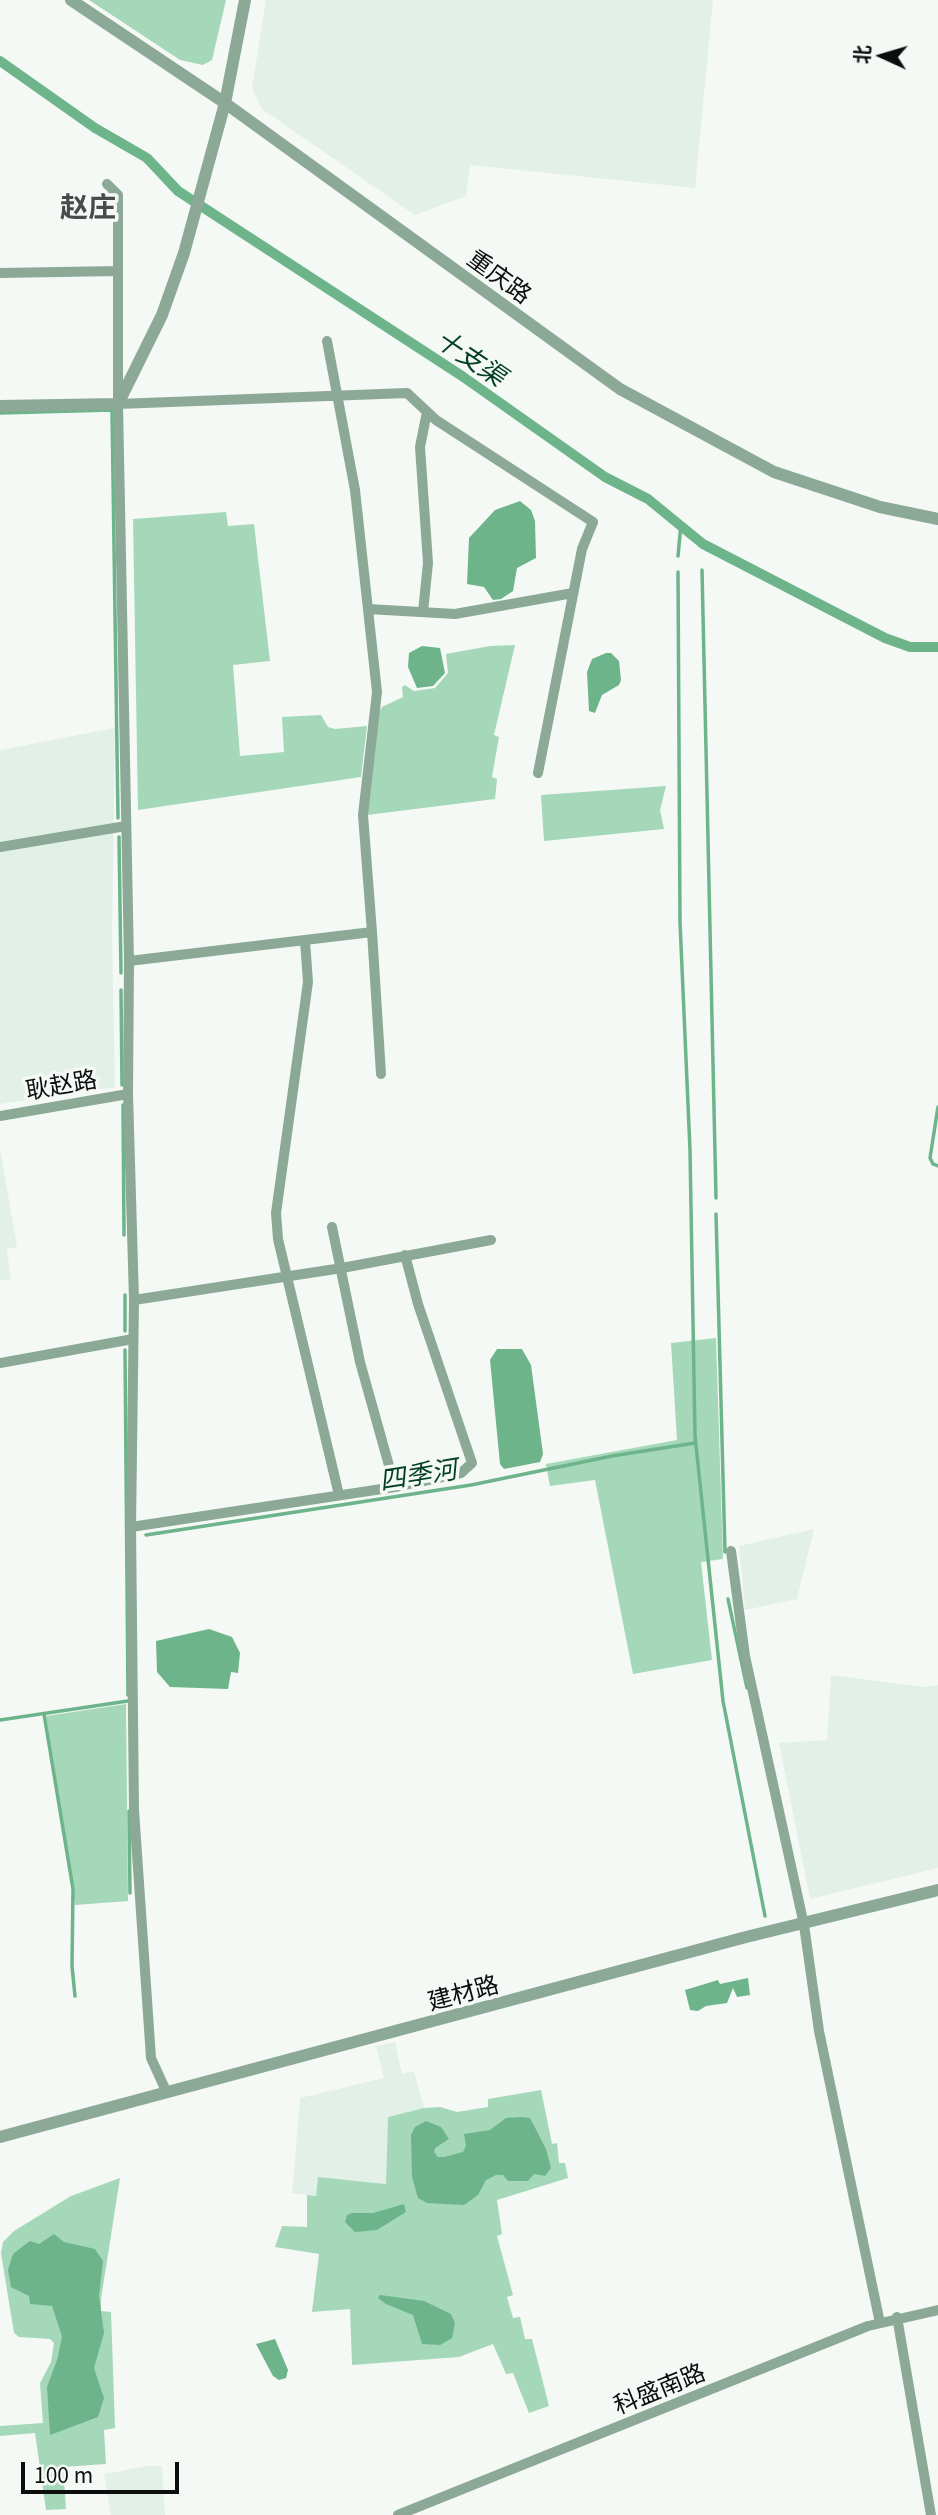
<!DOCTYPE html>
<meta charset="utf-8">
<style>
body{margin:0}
#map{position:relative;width:938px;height:2515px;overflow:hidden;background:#f4f9f5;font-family:Georgia,"Noto Sans SC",serif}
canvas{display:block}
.north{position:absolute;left:847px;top:21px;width:70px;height:70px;-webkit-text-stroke:5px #f4f9f5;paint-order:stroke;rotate:274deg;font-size:19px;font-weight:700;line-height:28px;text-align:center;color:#0c0e0d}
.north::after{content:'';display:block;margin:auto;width:24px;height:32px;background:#0c0e0d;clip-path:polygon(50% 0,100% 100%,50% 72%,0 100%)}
.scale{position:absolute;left:21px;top:2462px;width:158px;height:32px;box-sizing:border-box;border:4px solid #0c0e0d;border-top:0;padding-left:9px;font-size:21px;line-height:24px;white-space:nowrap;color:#0c0e0d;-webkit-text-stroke:5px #f4f9f5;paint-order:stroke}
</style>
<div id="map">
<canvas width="938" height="2515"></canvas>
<div class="north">北</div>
<div class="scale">100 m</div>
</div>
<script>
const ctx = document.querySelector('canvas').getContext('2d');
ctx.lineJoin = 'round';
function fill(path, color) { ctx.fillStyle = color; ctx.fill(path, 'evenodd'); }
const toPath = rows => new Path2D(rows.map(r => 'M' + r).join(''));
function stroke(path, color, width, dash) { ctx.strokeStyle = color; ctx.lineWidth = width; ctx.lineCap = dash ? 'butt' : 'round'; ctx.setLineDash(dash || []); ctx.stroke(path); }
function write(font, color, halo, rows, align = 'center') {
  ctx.font = font + ' Georgia,"Noto Sans SC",serif'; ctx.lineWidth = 7; ctx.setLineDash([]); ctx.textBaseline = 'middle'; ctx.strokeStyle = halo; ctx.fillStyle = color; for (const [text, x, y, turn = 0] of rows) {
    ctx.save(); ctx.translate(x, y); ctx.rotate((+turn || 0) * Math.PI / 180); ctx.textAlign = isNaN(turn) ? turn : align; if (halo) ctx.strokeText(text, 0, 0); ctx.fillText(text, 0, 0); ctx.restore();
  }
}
fill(toPath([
 [266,0,713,0,695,188,470,165,466,196,415,215,262,109,252,88],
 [115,728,112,935,115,1087,0,1104,0,750],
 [0,1148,17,1247,7,1249,11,1279,0,1281],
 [814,1529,797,1599,745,1610,739,1546],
 [831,1675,924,1687,938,1685,938,1868,810,1899,779,1743,827,1740],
 [395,2042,402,2074,414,2071,424,2108,388,2117,386,2184,319,2177,316,2196,292,2193,300,2098,384,2078,376,2046],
 [147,2466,162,2466,165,2515,111,2515,104,2474]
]), '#e3f0e8');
fill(toPath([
 [89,0,226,0,212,60,203,65,180,60],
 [226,512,228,526,254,524,270,661,233,665,240,756,284,752,282,717,321,715,328,727,335,729,367,726,361,777,138,810,133,519],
 [515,645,494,735,499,737,492,777,497,779,495,799,367,815,377,715,382,707,403,697,402,687,405,685,414,691,435,688,448,673,446,654,490,646],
 [666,786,660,810,664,829,544,841,541,795],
 [716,1338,723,1559,701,1562,712,1660,633,1674,595,1480,550,1486,546,1464,677,1440,671,1343],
 [126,1704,128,1901,75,1905,46,1716],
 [541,2090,552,2144,557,2143,559,2163,565,2163,568,2178,497,2200,502,2234,497,2236,513,2295,507,2297,513,2318,520,2317,525,2339,532,2339,549,2406,529,2413,513,2373,506,2374,493,2344,459,2357,352,2365,350,2309,312,2312,319,2254,275,2247,282,2226,307,2227,307,2195,316,2196,318,2177,386,2184,388,2117,424,2108,440,2107,457,2112,488,2107,488,2099],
 [120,2178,101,2299,101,2311,111,2312,115,2428,104,2430,106,2464,63,2467,66,2509,46,2510,35,2433,0,2436,0,2426,43,2423,40,2383,51,2362,54,2343,50,2339,19,2337,14,2333,1,2253,3,2242,14,2231,71,2196]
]), '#a5d8b9');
fill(toPath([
 [520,501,531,510,535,521,536,558,517,568,513,591,501,599,493,600,484,587,467,584,469,538,495,510],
 [422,646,440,648,445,673,433,686,417,688,408,667,409,653],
 [606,653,611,653,619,661,621,680,619,685,602,695,595,713,589,711,587,672,592,659],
 [497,1349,522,1349,531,1365,543,1454,540,1462,504,1469,500,1464,490,1360],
 [209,1629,232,1637,240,1653,238,1673,231,1672,228,1689,170,1687,157,1672,156,1641],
 [748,1978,750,1995,737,1997,733,1988,727,2003,706,2006,698,2011,690,2010,685,1990,718,1980,720,1984],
 [523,2117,530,2118,546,2149,551,2168,545,2176,534,2174,528,2181,508,2181,503,2175,496,2175,486,2180,478,2195,464,2205,427,2203,418,2198,412,2177,411,2135,415,2127,426,2121,441,2127,449,2139,435,2148,434,2152,438,2157,444,2157,463,2152,466,2146,464,2134,490,2130,506,2118],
 [404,2204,406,2212,377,2230,355,2232,345,2222,347,2215,352,2213,373,2213],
 [54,2234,64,2242,95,2249,103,2261,99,2296,104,2333,94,2368,104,2398,98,2417,50,2435,47,2387,58,2357,62,2336,52,2306,30,2304,29,2296,11,2287,8,2270,13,2254,26,2244,30,2241,39,2244],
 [380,2295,424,2301,451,2314,455,2323,452,2338,440,2345,422,2344,413,2315,386,2304,378,2298],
 [275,2339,288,2370,286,2378,279,2380,273,2376,256,2344]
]), '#6db48b');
stroke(toPath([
 [0,413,112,410,118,818],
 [678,556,681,524],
 [702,570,716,1198],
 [678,572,680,922,690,1150,695,1436,723,1701,765,1916],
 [119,837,121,973],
 [121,990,122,1085],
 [123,1105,124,1235],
 [938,1107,930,1158,933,1164,938,1166],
 [716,1214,725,1552],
 [125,1295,125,1331],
 [125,1350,128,1695],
 [146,1535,471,1485,612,1456,695,1443],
 [728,1599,747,1688],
 [44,1714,73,1889,72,1966,75,1996],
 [0,1720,128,1701],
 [129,1811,130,1893]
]), '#6db48b', 3.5);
stroke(toPath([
 [0,61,95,128,147,158,178,191,462,376,605,477,648,499,703,544,885,638,910,647,938,647]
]), '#6db48b', 10);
stroke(toPath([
 [107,184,118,195,118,404,129,961,128,1094,134,1300,131,1527,134,1810,151,2058,167,2093],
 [0,273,118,271],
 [118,404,407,393,436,420,593,522,582,549,538,773],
 [368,609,455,614,573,593],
 [423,612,428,563,420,447,427,412],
 [0,847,126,826],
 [372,932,381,1074],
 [305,941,308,982,276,1213,278,1239,339,1495],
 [129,961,372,932,363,815,377,692,355,490,327,341],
 [0,1116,128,1094],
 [332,1227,360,1362,395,1487],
 [134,1300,342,1268,491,1240],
 [0,1363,133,1339],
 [131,1527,395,1487,461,1473,472,1463,418,1304,405,1255],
 [731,1551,745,1656,804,1925,819,2031,880,2323],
 [897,2317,931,2515],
 [398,2515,868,2326,938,2310]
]), '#8ca997', 10);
stroke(toPath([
 [71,0,225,103,620,389,774,472,880,507,938,519],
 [0,406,118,404,162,315,184,253,225,103,245,0],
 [0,2137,746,1937,938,1890]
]), '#8ca997', 12);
write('24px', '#0c0e0d', '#f4f9f5', [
 ["重庆路",500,276,36],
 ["耿赵路",61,1084,-10],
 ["建材路",463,1992,-15],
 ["科盛南路",659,2388,-22]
]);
write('italic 26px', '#033f24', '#f4f9f5', [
 ["十支渠",471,357,34],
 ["四季河",418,1474,-9]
]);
write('bold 28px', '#474b49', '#f4f9f5', [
 ["赵庄",88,206]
]);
</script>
